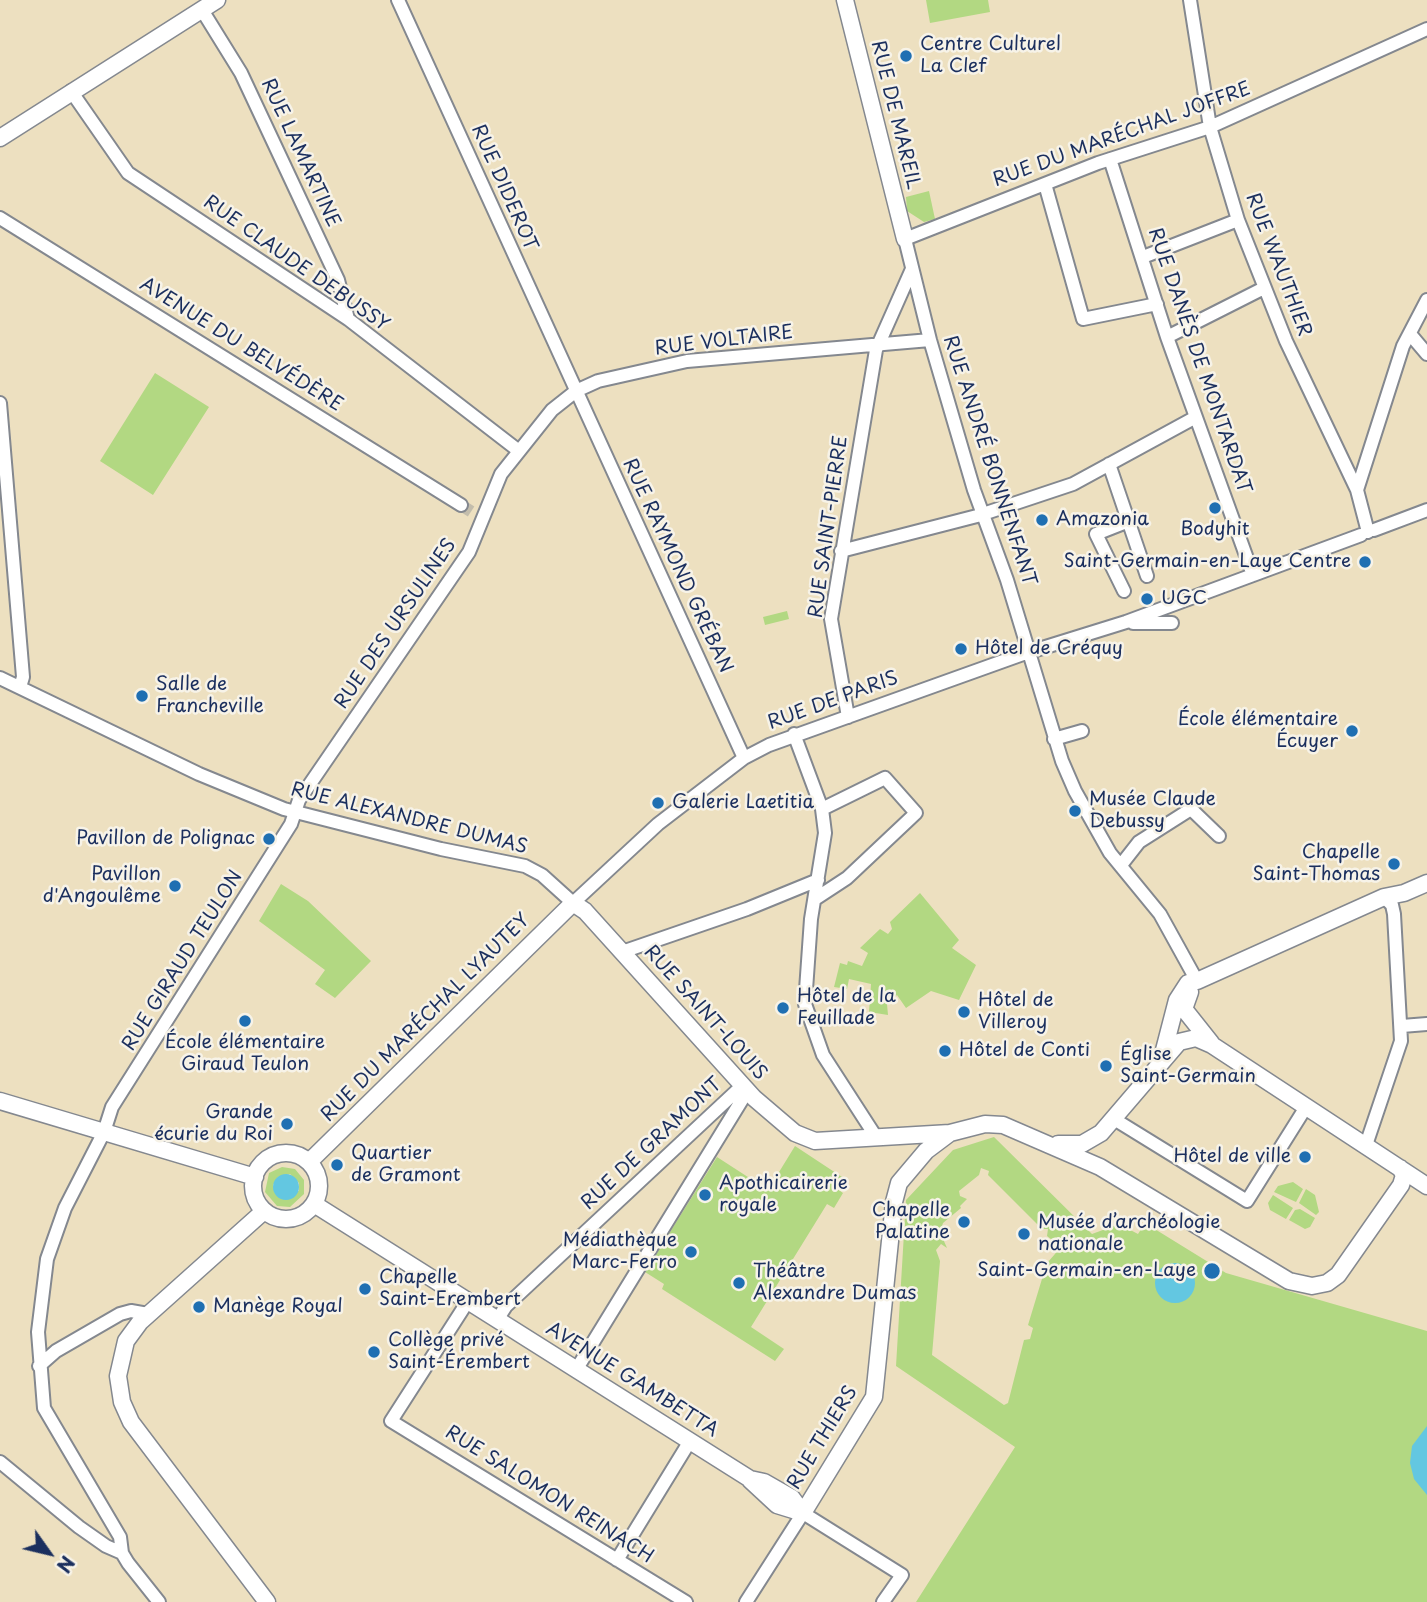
<!DOCTYPE html>
<meta charset="utf-8">
<style>
body{margin:0}
#map{position:relative;width:1427px;height:1602px;overflow:hidden;background:#ede0c0;font-family:"Playpen Sans",sans-serif}
canvas{display:block}
.north{position:absolute;left:14px;top:1518px;width:70px;height:70px;-webkit-text-stroke:5px #f7f3e8;paint-order:stroke;rotate:124deg;font-size:19px;font-weight:700;line-height:28px;text-align:center;color:#1b2f5e}
.north::after{content:'';display:block;margin:auto;width:24px;height:32px;background:#1b2f5e;clip-path:polygon(50% 0,100% 100%,50% 72%,0 100%)}
</style>
<div id="map">
<canvas width="1427" height="1602"></canvas>
<div class="north">N</div>
</div>
<script>
const ctx = document.querySelector('canvas').getContext('2d');
ctx.lineJoin = 'round';
function fill(path, color) { ctx.fillStyle = color; ctx.fill(path, 'evenodd'); }
const toPath = rows => new Path2D(rows.map(r => 'M' + r).join(''));
function stroke(path, color, width, dash) { ctx.strokeStyle = color; ctx.lineWidth = width; ctx.lineCap = dash ? 'butt' : 'round'; ctx.setLineDash(dash || []); ctx.stroke(path); }
function write(font, color, halo, rows, align = 'center') {
  ctx.font = font + ' "Playpen Sans",sans-serif'; ctx.lineWidth = 5; ctx.setLineDash([]); ctx.textBaseline = 'middle'; ctx.strokeStyle = halo; ctx.fillStyle = color; for (const [text, x, y, turn = 0] of rows) {
    ctx.save(); ctx.translate(x, y); ctx.rotate((+turn || 0) * Math.PI / 180); ctx.textAlign = isNaN(turn) ? turn : align; if (halo) ctx.strokeText(text, 0, 0); ctx.fillText(text, 0, 0); ctx.restore();
  }
}
fill(toPath([
 [926,0,988,0,990,12,930,23],
 [929,191,935,219,924,222,907,211,906,197],
 [155,373,209,407,153,495,100,461],
 [787,611,789,619,765,625,763,617],
 [281,884,308,901,371,961,335,998,315,984,325,970,259,921],
 [920,893,959,940,952,948,976,965,959,1000,931,991,906,1008,897,995,887,1004,888,1015,869,1012,871,984,849,979,847,989,834,987,840,963,847,965,848,961,862,966,868,953,860,948,880,929,888,934,892,929,890,922],
 [994,1137,1092,1234,1119,1224,1138,1234,1145,1223,1226,1273,1427,1331,1427,1602,916,1602,1015,1447,896,1366,906,1200,953,1150],
 [981,1168,989,1171,988,1175,1042,1229,1048,1229,1047,1236,1061,1247,1048,1262,1048,1269,1045,1269,1028,1325,1033,1328,1030,1339,1024,1340,1008,1403,1004,1405,932,1355,940,1261,936,1250,941,1244,947,1248,940,1232,943,1223,961,1208,960,1206,967,1199,960,1196,959,1191,979,1175],
 [795,1146,842,1177,836,1188,843,1193,834,1208,827,1204,751,1327,784,1349,775,1361,662,1289,664,1284,645,1272,717,1157,768,1190],
 [282,1167,295,1169,304,1180,304,1194,290,1207,277,1206,265,1192,269,1173],
 [290,1174,299,1183,299,1191,275,1193,273,1185,278,1177],
 [1293,1182,1303,1189,1296,1202,1274,1192,1278,1186],
 [1306,1189,1315,1195,1319,1212,1316,1215,1299,1203],
 [1273,1195,1293,1208,1286,1219,1270,1210,1268,1203],
 [1300,1209,1315,1218,1310,1227,1305,1229,1289,1220,1295,1210]
]), '#b2d882');
fill(toPath([
 '273 1187a13 13 0 1 1 26 0a13 13 0 1 1-26 0Z',
 '1155 1283a20 20 0 1 1 40 0a20 20 0 1 1-40 0Z',
 [1427,1426,1427,1495,1414,1479,1410,1463,1412,1446]
]), '#63c7e1');
stroke(toPath([
 [461,505,475,514]
]), '#c3bdac', 12, [12, 6]);
const street = toPath([
 [398,0,744,758],
 [1190,0,1210,127,1238,220,1286,341,1357,490,1368,532],
 [202,10,241,73,338,280,348,319],
 [71,91,128,173,348,319,519,451],
 [1110,159,1167,337,1253,575],
 [1045,184,1083,319,1157,304],
 [0,218,461,505],
 [1143,257,1238,220],
 [1410,334,1427,354],
 [1167,337,1264,288],
 [0,403,23,677,20,687],
 [1109,464,1147,576],
 [1357,490,1403,346,1427,300],
 [1374,530,1427,510],
 [841,551,977,516,1073,484,1196,417],
 [1124,591,1096,534,1129,521],
 [1133,623,1172,623],
 [0,678,199,774,284,809,441,849,525,866,542,875,573,903,658,824,744,758,769,745,1023,654,1126,622,1361,535],
 [848,717,831,619,876,350,912,269],
 [794,734,822,809,825,833,811,919,805,1004,823,1055,876,1137],
 [1054,739,1082,731],
 [1121,865,1139,842,1191,809,1219,836],
 [815,899,847,878,916,813,885,778,822,809],
 [622,952,747,909,818,880],
 [1197,981,1160,914,1110,853,1075,791,1062,761,1007,580,974,490,930,340,905,239,1098,163,1210,127,1427,29],
 [1402,1026,1427,1024],
 [1114,1119,1247,1201,1306,1107],
 [1366,1145,1401,1041,1394,914,1392,905,1384,897],
 [468,1301,391,1421,686,1602],
 [497,1320,506,1306,743,1085],
 [39,1366,56,1351,120,1314,131,1311,148,1314],
 [576,1370,748,1090],
 [0,1462,79,1527,106,1546,122,1553],
 [617,1560,690,1441],
 [159,1602,128,1563,122,1553,120,1537,44,1408,38,1332,47,1259,65,1208,104,1132,112,1107,291,824,299,800,469,552,501,474,552,410,576,391,598,381,687,361,930,340],
 [746,1602,803,1513,902,1575,883,1602]
]);
const secondary = toPath([
 [845,0,905,239],
 [0,138,217,0],
 [1190,992,1184,1009,1211,1043],
 [1163,1054,1177,1000,1188,983,1197,981,1384,897,1404,893,1427,883],
 [0,1101,255,1177],
 [1058,1144,1082,1144,1101,1133,1179,1042,1196,1038,1212,1045,1427,1186],
 '253 1186a33 33 0 1 1 66 0a33 33 0 1 1-66 0Z',
 [309,1162,573,903,585,911,754,1098,795,1133,815,1141,950,1133,985,1124,1003,1125,1100,1167,1289,1281,1312,1286,1327,1283,1338,1275,1401,1185,1404,1175,1400,1168],
 [314,1204,750,1479,764,1482,792,1498,803,1513],
 [264,1211,140,1322,126,1341,118,1376,122,1402,131,1422,267,1602],
 [750,1480,777,1505,803,1513],
 [803,1513,874,1397,894,1202,899,1183,926,1151,950,1133]
]);
stroke(street, '#84888f', 16);
stroke(secondary, '#84888f', 19);
stroke(street, '#fff', 12);
stroke(secondary, '#fff', 16);
for (const [x, y, r, color] of [
 [906,56,7,"#1f6fb2"],
 [1215,508,7,"#1f6fb2"],
 [1042,520,7,"#1f6fb2"],
 [1365,562,7,"#1f6fb2"],
 [1147,599,7,"#1f6fb2"],
 [961,649,7,"#1f6fb2"],
 [142,696,7,"#1f6fb2"],
 [1352,731,7,"#1f6fb2"],
 [658,803,7,"#1f6fb2"],
 [1075,811,7,"#1f6fb2"],
 [269,839,7,"#1f6fb2"],
 [1394,864,7,"#1f6fb2"],
 [175,886,7,"#1f6fb2"],
 [783,1008,7,"#1f6fb2"],
 [964,1012,7,"#1f6fb2"],
 [245,1021,7,"#1f6fb2"],
 [945,1051,7,"#1f6fb2"],
 [1106,1066,7,"#1f6fb2"],
 [287,1124,7,"#1f6fb2"],
 [1305,1157,7,"#1f6fb2"],
 [337,1165,7,"#1f6fb2"],
 [705,1195,7,"#1f6fb2"],
 [964,1222,7,"#1f6fb2"],
 [1024,1234,7,"#1f6fb2"],
 [691,1252,7,"#1f6fb2"],
 [1212,1271,9,"#1f6fb2"],
 [739,1283,7,"#1f6fb2"],
 [365,1289,7,"#1f6fb2"],
 [199,1307,7,"#1f6fb2"],
 [374,1352,7,"#1f6fb2"]
]) { const dot = new Path2D(); dot.arc(x, y, r, 0, 2 * Math.PI); ctx.fillStyle = color; ctx.fill(dot); stroke(dot, '#f7f3e8', 2.5); }
write('19px', '#1b2f5e', '#f7f3e8', [
 ["Centre Culturel",920,45],
 ["La Clef",920,67],
 ["Amazonia",1056,520],
 ["Bodyhit",1215,530,"center"],
 ["Saint-Germain-en-Laye Centre",1351,562,"right"],
 ["UGC",1161,599],
 ["Hôtel de Créquy",975,649],
 ["Salle de",156,685],
 ["Francheville",156,707],
 ["École élémentaire",1338,720,"right"],
 ["Écuyer",1338,742,"right"],
 ["Musée Claude",1089,800],
 ["Debussy",1089,822],
 ["Galerie Laetitia",672,803],
 ["Pavillon de Polignac",255,839,"right"],
 ["Chapelle",1380,853,"right"],
 ["Saint-Thomas",1380,875,"right"],
 ["Pavillon",161,875,"right"],
 ["d'Angoulême",161,897,"right"],
 ["Hôtel de la",797,997],
 ["Feuillade",797,1019],
 ["Hôtel de",978,1001],
 ["Villeroy",978,1023],
 ["École élémentaire",245,1043,"center"],
 ["Giraud Teulon",245,1065,"center"],
 ["Hôtel de Conti",959,1051],
 ["Église",1120,1055],
 ["Saint-Germain",1120,1077],
 ["Grande",273,1113,"right"],
 ["écurie du Roi",273,1135,"right"],
 ["Quartier",351,1154],
 ["de Gramont",351,1176],
 ["Hôtel de ville",1291,1157,"right"],
 ["Apothicairerie",719,1184],
 ["royale",719,1206],
 ["Chapelle",950,1211,"right"],
 ["Palatine",950,1233,"right"],
 ["Musée d’archéologie",1038,1223],
 ["nationale",1038,1245],
 ["Médiathèque",677,1241,"right"],
 ["Marc-Ferro",677,1263,"right"],
 ["Saint-Germain-en-Laye",1196,1271,"right"],
 ["Théâtre",753,1272],
 ["Alexandre Dumas",753,1294],
 ["Chapelle",379,1278],
 ["Saint-Erembert",379,1300],
 ["Manège Royal",213,1307],
 ["Collège privé",388,1341],
 ["Saint-Érembert",388,1363]
], 'left');
write('19px', '#1b2f5e', '#f7f3e8', [
 ["RUE DE MAREIL",895,115,76],
 ["RUE DU MARÉCHAL JOFFRE",1122,135,-20],
 ["RUE LAMARTINE",300,153,65],
 ["RUE DIDEROT",504,188,66],
 ["RUE CLAUDE DEBUSSY",296,264,35],
 ["RUE WAUTHIER",1278,265,69],
 ["RUE VOLTAIRE",724,341,-7],
 ["AVENUE DU BELVÉDÈRE",241,345,32],
 ["RUE DANÈS DE MONTARDAT",1199,361,71],
 ["RUE ANDRÉ BONNENFANT",989,461,72],
 ["RUE SAINT-PIERRE",829,527,-82],
 ["RUE RAYMOND GRÉBAN",677,566,65],
 ["RUE DES URSULINES",396,624,-56],
 ["RUE DE PARIS",833,701,-20],
 ["RUE ALEXANDRE DUMAS",409,819,14],
 ["RUE GIRAUD TEULON",183,961,-58],
 ["RUE SAINT-LOUIS",705,1013,48],
 ["RUE DU MARÉCHAL LYAUTEY",426,1018,-45],
 ["RUE DE GRAMONT",652,1144,-43],
 ["AVENUE GAMBETTA",632,1380,32],
 ["RUE THIERS",823,1438,-59],
 ["RUE SALOMON REINACH",549,1495,32]
]);
</script>
